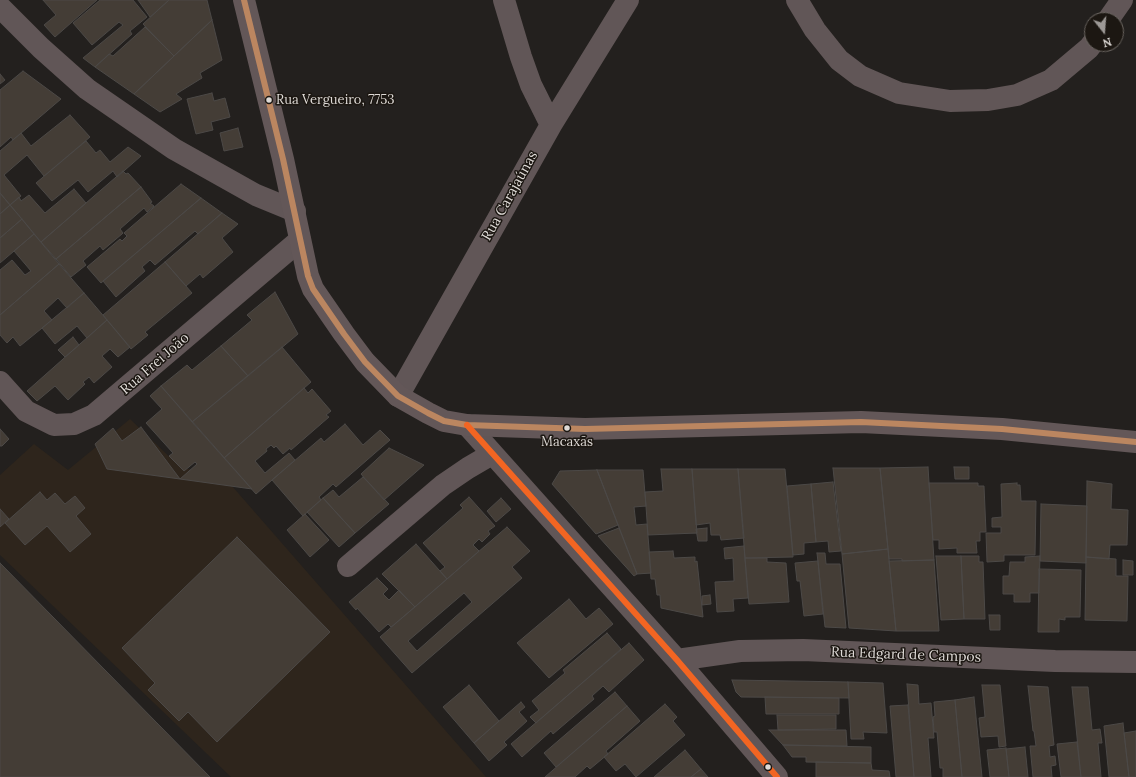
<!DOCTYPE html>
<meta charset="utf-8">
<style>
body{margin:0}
#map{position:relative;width:1136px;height:777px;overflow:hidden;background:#23201e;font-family:Lora,serif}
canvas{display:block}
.north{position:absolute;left:1084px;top:12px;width:40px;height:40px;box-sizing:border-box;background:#1c1712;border:1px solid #6a6560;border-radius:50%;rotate:163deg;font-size:11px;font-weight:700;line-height:16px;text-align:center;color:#dedad6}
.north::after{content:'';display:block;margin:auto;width:14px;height:18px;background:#9d9996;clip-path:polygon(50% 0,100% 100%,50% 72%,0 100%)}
</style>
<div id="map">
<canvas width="1136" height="777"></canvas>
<div class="north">N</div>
</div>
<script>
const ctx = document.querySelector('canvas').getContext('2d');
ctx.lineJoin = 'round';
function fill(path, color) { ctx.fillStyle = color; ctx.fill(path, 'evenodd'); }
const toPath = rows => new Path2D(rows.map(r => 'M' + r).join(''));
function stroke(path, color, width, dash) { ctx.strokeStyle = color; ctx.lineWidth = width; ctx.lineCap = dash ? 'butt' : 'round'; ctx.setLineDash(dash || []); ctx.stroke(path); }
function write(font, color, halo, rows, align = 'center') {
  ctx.font = font + ' Lora,serif'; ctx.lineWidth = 3; ctx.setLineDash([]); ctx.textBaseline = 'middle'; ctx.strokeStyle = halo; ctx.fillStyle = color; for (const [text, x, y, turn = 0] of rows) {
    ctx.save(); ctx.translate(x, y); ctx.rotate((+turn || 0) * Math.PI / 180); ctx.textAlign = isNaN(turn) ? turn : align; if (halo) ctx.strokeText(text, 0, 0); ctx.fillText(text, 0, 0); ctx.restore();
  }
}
fill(toPath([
 [130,419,180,467,225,478,486,777,231,777,0,555,0,475,34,444,68,470]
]), '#2e251c');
const building = toPath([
 [43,0,97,0,55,37,44,25,56,15,43,0],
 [100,0,133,0,147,17,130,31,132,34,95,67,83,58,123,25,119,22,92,45,73,23,100,0],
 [138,0,169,0,150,17,138,0],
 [169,0,207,0,212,20,174,56,143,24,169,0],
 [212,20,222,60,200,73,202,78,176,94,182,99,160,112,134,94,212,20],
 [145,27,174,56,134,94,95,67,109,54,113,56,145,27],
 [23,71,61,99,13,140,11,137,0,147,0,90,23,71],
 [0,74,5,80,0,84,0,74],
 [212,93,214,101,225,98,230,117,211,122,213,130,196,134,187,99,212,93],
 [70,115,90,137,44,176,27,155,4,175,21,196,10,205,0,193,0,151,21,133,31,146,70,115],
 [238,128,243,147,224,151,220,133,238,128],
 [86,141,96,153,100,150,110,162,128,147,141,156,117,177,113,171,88,192,78,180,52,201,36,183,86,141],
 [123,171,126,174,128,173,141,187,56,259,41,242,123,171],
 [181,184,201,198,101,283,87,267,120,239,122,241,127,236,124,233,181,184],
 [141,187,152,202,150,203,154,206,147,212,144,208,120,229,123,233,122,234,103,250,100,246,83,261,86,265,71,277,56,259,141,187],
 [74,189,86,203,41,242,10,205,19,197,21,201,29,195,45,213,74,189],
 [0,193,10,205,0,214,0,193],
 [201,198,222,213,198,234,195,231,155,265,150,260,142,267,145,271,116,297,103,281,201,198],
 [10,205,22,219,0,238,0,214,10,205],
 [222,213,238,224,222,238,233,252,203,278,200,274,186,286,165,262,222,213],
 [22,219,34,234,0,263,0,238,22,219],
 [34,234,59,264,0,315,0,270,12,260,25,275,31,271,14,251,34,234],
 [165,262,192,293,145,332,148,335,131,349,103,315,165,262],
 [59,264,84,293,67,308,58,298,44,311,52,320,20,346,13,337,7,343,0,335,0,315,59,264],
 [275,292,298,334,248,376,221,346,252,320,247,315,275,292],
 [84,293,107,320,87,338,77,326,55,344,42,328,84,293],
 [107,320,130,347,118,357,110,349,102,356,112,367,94,383,89,377,83,382,85,384,68,400,55,386,37,401,27,391,107,320],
 [73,337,79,345,65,357,58,350,73,337],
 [221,346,248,376,192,422,161,386,187,365,192,370,221,346],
 [282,347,311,382,224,458,192,422,282,347],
 [161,386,229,463,252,489,180,479,197,464,195,462,184,471,169,456,173,453,146,423,162,409,150,396,161,386],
 [304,388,308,393,312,389,331,411,326,415,329,417,291,450,290,448,283,454,276,446,274,448,271,445,266,449,267,451,255,461,265,473,289,453,295,460,256,494,224,458,304,388],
 [345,424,363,445,380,430,390,440,336,487,333,484,319,497,321,500,303,516,272,480,321,438,324,442,345,424],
 [141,427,180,479,107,469,95,444,113,428,122,441,141,427],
 [0,429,9,439,2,446,0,446,0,429],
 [389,448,424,465,384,500,361,474,389,448],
 [928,467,934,560,902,561,902,559,889,559,880,468,928,467],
 [954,467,969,467,969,479,955,479,954,467],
 [833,468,880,468,888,549,842,554,833,468],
 [661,469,692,469,697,533,648,535,645,492,663,491,661,469],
 [692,469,738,469,744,538,721,540,720,535,711,535,710,523,696,525,692,469],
 [738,469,785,469,793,557,745,558,738,469],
 [597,470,618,525,596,534,552,484,560,471,597,470],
 [597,470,643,470,646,506,634,507,636,525,647,524,651,573,637,574,597,470],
 [363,477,389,504,355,533,323,498,333,490,339,497,363,477],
 [1087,481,1112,484,1111,509,1128,510,1127,545,1110,545,1109,559,1086,557,1087,481],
 [833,482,841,551,829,552,828,541,816,542,811,484,833,482],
 [929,483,978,483,978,486,984,486,986,532,980,532,980,541,976,541,977,553,957,553,957,548,939,549,939,540,933,540,929,483],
 [1017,483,1017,485,1020,485,1021,501,1036,501,1035,555,1004,555,1004,561,987,562,986,533,1001,533,1001,527,992,527,992,518,1002,517,1001,484,1017,483],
 [811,484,816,542,804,543,804,554,793,555,787,486,811,484],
 [40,492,47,500,55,493,65,504,75,496,85,508,76,516,91,534,70,552,47,526,25,545,5,523,40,492],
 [469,497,495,526,488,531,490,534,482,542,479,539,473,545,479,551,447,579,440,571,445,567,423,543,463,508,460,505,469,497],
 [323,498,355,533,339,547,307,512,323,498],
 [501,498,511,509,496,522,487,511,501,498],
 [1041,504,1087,506,1086,563,1040,561,1041,504],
 [0,509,9,519,0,527,0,509],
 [305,514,329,540,310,557,287,530,305,514],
 [507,527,530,551,512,567,522,578,412,673,380,637,507,527],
 [464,593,472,602,417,651,408,641,464,593],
 [619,528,637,574,634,576,598,536,619,528],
 [707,528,707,541,698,541,696,529,707,528],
 [237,537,330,632,217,742,188,712,179,721,148,690,155,683,122,648,237,537],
 [416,544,447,579,415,607,382,574,416,544],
 [744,546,748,598,733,599,734,611,717,612,715,582,734,581,733,558,725,559,724,548,744,546],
 [888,549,896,631,849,628,842,554,888,549],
 [673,551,674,558,695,557,695,562,697,561,703,617,661,608,660,595,657,595,655,579,651,579,649,552,673,551],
 [817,553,825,553,826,564,840,564,846,628,825,627,817,553],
 [936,556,961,556,964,619,941,620,936,556],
 [961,556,979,556,979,562,983,562,985,619,964,619,961,556],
 [1040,556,1039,593,1030,593,1030,602,1014,602,1014,594,1003,594,1003,576,1009,576,1010,562,1025,562,1025,557,1040,556],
 [1086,557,1116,559,1116,576,1128,576,1127,621,1085,620,1086,557],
 [745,558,767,558,767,562,786,563,789,602,749,604,745,558],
 [934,560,939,631,896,631,889,561,934,560],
 [1123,560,1133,561,1133,575,1123,575,1123,560],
 [818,561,823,614,804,616,800,581,797,581,795,563,818,561],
 [0,563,210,777,0,777,0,563],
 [1039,569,1081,570,1080,617,1065,617,1065,620,1059,619,1059,632,1038,632,1039,569],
 [377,578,388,589,383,594,389,600,399,590,415,607,391,627,388,624,379,632,357,608,356,610,349,602,377,578],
 [710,595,711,604,702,605,702,596,710,595],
 [569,599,586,619,599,608,613,624,549,678,517,643,569,599],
 [989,615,1000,615,1000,630,990,630,989,615],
 [607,633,621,649,536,723,530,717,539,710,532,701,565,673,563,670,607,633],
 [629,643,644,660,609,692,603,686,592,696,594,699,553,734,551,731,522,757,511,744,629,643],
 [732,680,848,682,849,698,741,697,736,692,732,680],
 [848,682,883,683,887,733,863,732,864,739,851,739,848,682],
 [907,684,918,685,919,704,931,703,934,738,928,738,931,777,914,777,907,684],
 [469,685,499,721,474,743,443,707,469,685],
 [982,685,1000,685,1006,746,999,747,998,736,981,737,979,718,985,717,982,685],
 [1028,686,1048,687,1054,745,1049,746,1050,757,1055,756,1056,765,1051,766,1052,777,1033,777,1030,746,1036,746,1034,731,1033,731,1028,686],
 [1072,687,1088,687,1092,730,1100,729,1102,743,1098,743,1101,777,1081,777,1072,687],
 [615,692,627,706,556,767,544,753,615,692],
 [765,697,839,698,839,714,766,714,765,697],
 [974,697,982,777,962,777,955,700,974,697],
 [955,700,962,777,943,777,943,768,940,768,937,732,934,732,933,717,935,716,934,702,955,700],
 [521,702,525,707,519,712,527,721,504,742,507,745,489,761,474,743,521,702],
 [665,704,677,717,673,721,685,735,636,777,625,764,616,771,604,757,665,704],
 [908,705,914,777,896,777,890,706,908,705],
 [627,706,640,721,606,751,608,754,590,769,587,766,575,777,545,777,627,706],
 [777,715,836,715,836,729,778,730,777,715],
 [1123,723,1129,777,1109,777,1104,726,1123,723],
 [769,730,846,730,847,746,783,745,769,730],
 [1136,731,1136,777,1129,777,1124,733,1136,731],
 [1077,742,1081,777,1061,777,1057,744,1077,742],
 [783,745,871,747,871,763,806,762,806,757,792,757,783,745],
 [1025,747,1028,777,1009,777,1006,749,1025,747],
 [1006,748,1009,777,990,777,987,750,1006,748],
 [685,750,701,769,691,777,654,777,685,750],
 [816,762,871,763,872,770,889,771,890,777,816,777,816,762],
 [701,769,708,777,691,777,701,769]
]);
fill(building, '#443d36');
stroke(building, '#4c4947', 1);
stroke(toPath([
 [504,0,521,57,531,85,551,125],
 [797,0,815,30,839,60,860,76,899,93,950,101,988,100,1017,95,1051,80,1089,48,1092,44],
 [0,7,41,48,87,89,174,149,256,195,295,211],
 [1108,20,1122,0],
 [0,382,26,411,54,425,74,424,94,415,300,240],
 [398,396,551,125,628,0],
 [467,425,677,660,777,777],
 [348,566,443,485,468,468,492,454],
 [677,660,740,651,803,650,1055,661,1136,662]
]), '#615657', 22);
stroke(toPath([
 [244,0,283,159,308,276,313,289,344,334,365,362,398,396,428,413,444,421,467,425,585,429,861,422,1002,429,1136,442]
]), '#635758', 22);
stroke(toPath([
 [244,0,283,159,308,276,313,289,344,334,365,362,398,396,428,413,444,421,467,425,585,429,861,422,1002,429,1136,442]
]), '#bb8660', 6);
stroke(toPath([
 [467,425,677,660,777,777]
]), '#f26522', 6);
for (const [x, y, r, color] of [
 [269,100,3.5,"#dedad6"],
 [567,428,3.5,"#dedad6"],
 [768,767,3.5,"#dedad6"]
]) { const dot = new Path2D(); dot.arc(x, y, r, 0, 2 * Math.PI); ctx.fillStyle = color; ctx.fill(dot); stroke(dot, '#1c1712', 1.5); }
write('13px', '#dedad6', '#1c1712', [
 ["Rua Vergueiro, 7753",276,100],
 ["Macaxãs",567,442,"center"]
], 'left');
write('14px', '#dedad6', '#1c1712', [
 ["Rua Carajaúnas",510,196,-61],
 ["Rua Frei João",155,364,-41],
 ["Rua Edgard de Campos",906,655,2]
]);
</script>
